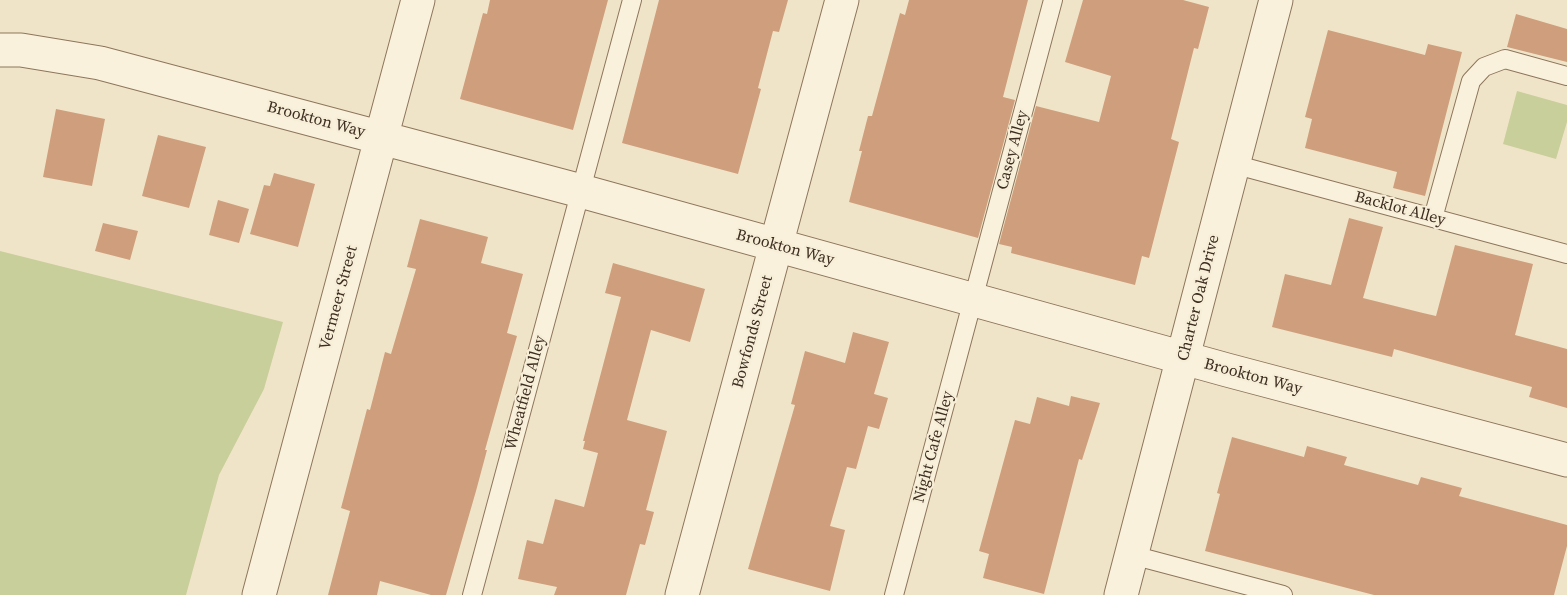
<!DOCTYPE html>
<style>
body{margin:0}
canvas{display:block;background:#f0e4c8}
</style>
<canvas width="1567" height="595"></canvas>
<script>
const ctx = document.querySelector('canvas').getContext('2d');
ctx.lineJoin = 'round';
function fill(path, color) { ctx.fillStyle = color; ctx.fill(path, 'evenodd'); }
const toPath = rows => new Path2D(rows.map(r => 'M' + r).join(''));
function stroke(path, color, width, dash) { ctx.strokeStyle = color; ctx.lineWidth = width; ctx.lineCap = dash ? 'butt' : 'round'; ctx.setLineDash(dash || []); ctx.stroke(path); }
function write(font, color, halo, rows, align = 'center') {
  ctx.font = font + ' "Source Serif 4",serif'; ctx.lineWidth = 4.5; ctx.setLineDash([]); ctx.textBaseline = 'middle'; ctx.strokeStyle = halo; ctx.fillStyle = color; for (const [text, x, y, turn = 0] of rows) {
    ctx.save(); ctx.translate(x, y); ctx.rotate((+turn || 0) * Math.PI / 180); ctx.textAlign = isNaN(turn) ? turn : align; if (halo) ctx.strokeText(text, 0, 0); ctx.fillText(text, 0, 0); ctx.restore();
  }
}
fill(toPath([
 [1517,91,1567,105,1567,122,1556,159,1503,144],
 [0,251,283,322,264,389,219,475,186,595,0,595]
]), '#c9cf9b');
fill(toPath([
 [490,0,608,0,573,130,460,99,483,13,487,14],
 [659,0,788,0,779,32,773,31,758,88,761,89,738,174,622,143],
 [909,0,1028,0,1003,97,1015,100,978,238,849,202,862,151,859,151,868,116,872,116,900,13,905,15],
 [1083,0,1183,0,1209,7,1198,49,1194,48,1171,139,1179,142,1149,258,1142,256,1135,285,1011,253,1012,247,999,244,1036,106,1099,122,1111,76,1065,62],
 [1516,14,1567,29,1567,62,1507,47],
 [1328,30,1425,55,1428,44,1462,52,1425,196,1393,188,1397,172,1305,148,1312,119,1305,117],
 [56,109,105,119,92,186,43,177],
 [158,135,206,147,189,208,142,196],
 [274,173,315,184,298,247,250,234,264,185,270,186],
 [218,200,249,209,239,243,209,235],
 [1349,218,1383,227,1363,298,1423,313,1436,316,1455,245,1533,264,1515,335,1567,349,1567,408,1529,397,1532,387,1394,349,1392,357,1272,327,1285,274,1331,285],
 [420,219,488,237,481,263,523,274,507,333,517,336,485,450,487,450,476,491,446,595,431,595,380,581,377,595,328,595,350,511,341,508,367,409,370,410,385,352,391,354,416,269,407,267],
 [103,223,138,231,130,260,95,251],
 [613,263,705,289,690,342,651,330,627,420,667,431,646,510,654,512,645,545,640,544,626,595,554,595,557,587,518,579,527,540,543,544,555,499,584,507,598,453,583,449,585,441,583,441,621,297,605,293],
 [853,332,889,342,874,394,888,398,879,429,868,426,856,469,847,467,830,526,845,530,830,591,748,569,795,405,791,404,805,351,845,363],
 [1071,396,1100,403,1082,460,1079,459,1044,594,983,578,989,554,979,551,1015,420,1030,424,1037,397,1069,406],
 [1232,437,1304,457,1307,446,1347,457,1344,465,1418,485,1421,477,1462,488,1459,496,1567,525,1567,546,1554,595,1374,595,1205,551,1220,494,1217,493]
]), '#cf9f7d');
const service = toPath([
 [1233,164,1567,254],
 [1433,218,1471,81,1484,67,1505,59,1567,76],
 [1132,555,1283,595],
 [472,595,632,0],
 [894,595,1053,0]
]);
const minor = toPath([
 [0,50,21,50,100,63,581,191,1227,370,1567,460],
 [259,595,418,0],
 [682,595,842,0],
 [1121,595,1276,0]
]);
stroke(service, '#8d765c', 20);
stroke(minor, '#8d765c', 35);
stroke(service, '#faf1dc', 18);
stroke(minor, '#faf1dc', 33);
write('16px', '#3d2e20', '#f7eed8', [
 ["Brookton Way",316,120,15],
 ["Casey Alley",1013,150,-75],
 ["Backlot Alley",1400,209,15],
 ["Brookton Way",785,248,15],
 ["Vermeer Street",339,298,-75],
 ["Charter Oak Drive",1199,298,-76],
 ["Bowfonds Street",753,332,-75],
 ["Brookton Way",1253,377,15],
 ["Wheatfield Alley",526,393,-75],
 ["Night Cafe Alley",934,447,-75]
]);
</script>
